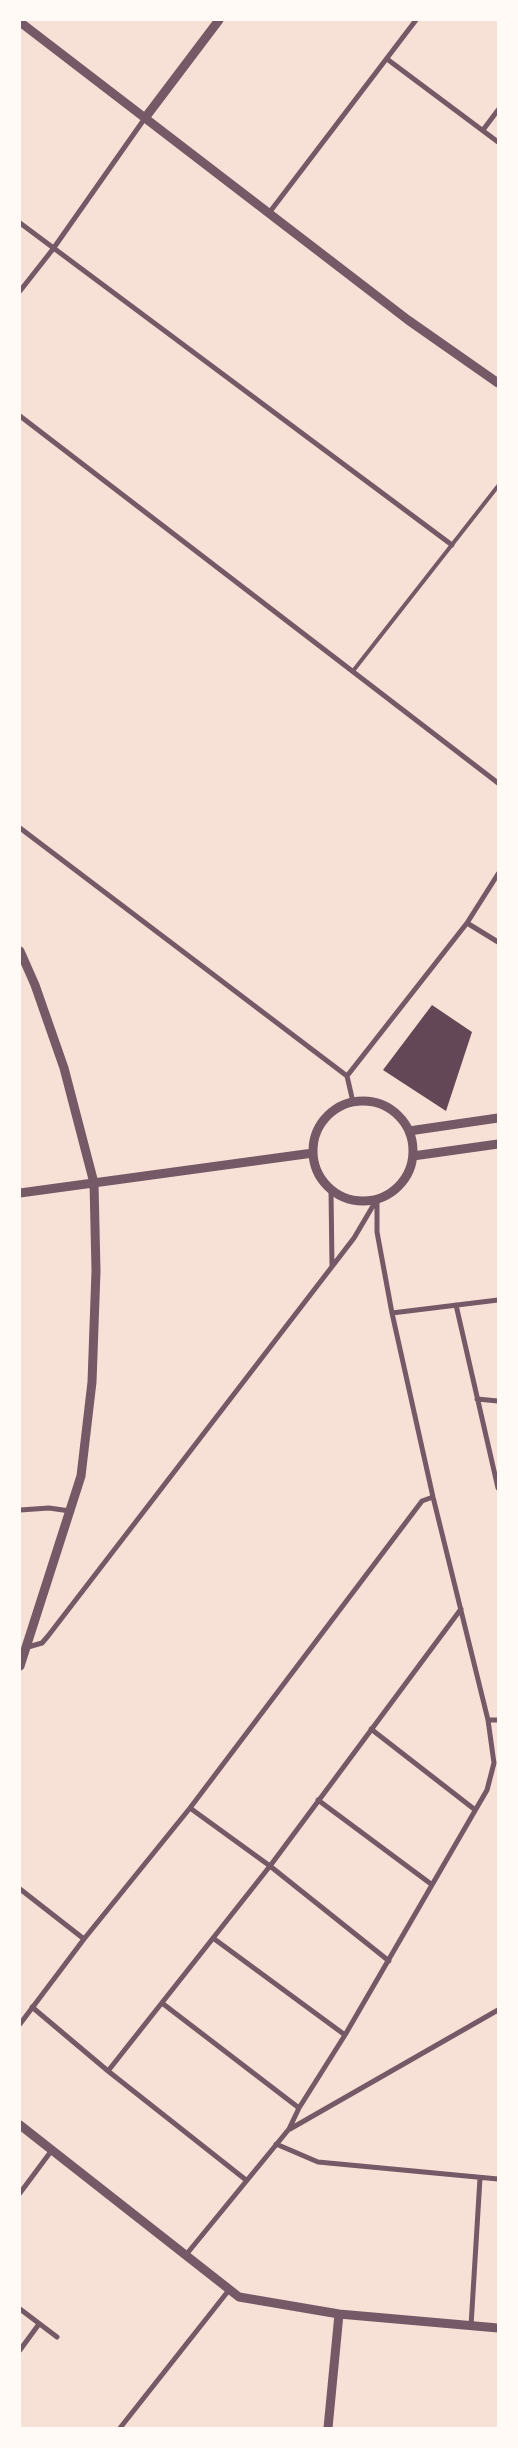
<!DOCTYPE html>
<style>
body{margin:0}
#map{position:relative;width:518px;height:2448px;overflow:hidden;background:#f7e1d7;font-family:"PT Sans Narrow",sans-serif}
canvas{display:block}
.frame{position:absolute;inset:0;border:21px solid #fffaf5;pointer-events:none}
</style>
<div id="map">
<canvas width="518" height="2448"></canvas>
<div class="frame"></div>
</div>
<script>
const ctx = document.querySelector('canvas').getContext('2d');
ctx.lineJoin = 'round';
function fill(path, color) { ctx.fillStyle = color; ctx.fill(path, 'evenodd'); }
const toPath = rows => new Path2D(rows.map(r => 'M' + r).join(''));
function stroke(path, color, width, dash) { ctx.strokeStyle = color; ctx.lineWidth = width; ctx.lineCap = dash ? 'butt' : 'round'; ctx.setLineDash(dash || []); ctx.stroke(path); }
fill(toPath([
 [432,1005,472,1032,446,1111,383,1070]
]), '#644757');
stroke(toPath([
 [353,671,498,486]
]), '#755966', 4);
stroke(toPath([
 [387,59,498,142],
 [483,130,498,110],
 [269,213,416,20],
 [20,223,452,545],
 [20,291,53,249,145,118],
 [20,416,498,783],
 [20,828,347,1076],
 [467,923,498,942],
 [353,1102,347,1076,467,923,498,874],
 [331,1190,332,1266],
 [377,1200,377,1232,392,1313,433,1497,488,1720,498,1720],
 [456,1305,498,1488],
 [392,1313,498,1300],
 [477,1399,498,1401],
 [20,1510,49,1508,70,1511],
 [28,1647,42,1643,48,1636,354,1238,377,1199],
 [371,1729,474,1809],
 [318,1800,431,1884],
 [190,1808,270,1866,389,1961],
 [20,1889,84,1939],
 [213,1938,345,2035],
 [162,2003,299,2108],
 [32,2007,108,2071,246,2180],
 [20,2024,84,1939,190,1808,422,1501,433,1497],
 [108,2071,270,1866,461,1609],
 [290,2129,498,2010],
 [276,2144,318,2162,498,2179],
 [20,2193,52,2150],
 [185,2256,289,2129,299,2108,345,2035,487,1790,494,1763,488,1720],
 [20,2309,57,2337],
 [471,2326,480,2178],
 [20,2350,39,2324],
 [120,2428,229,2290]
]), '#755966', 5);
stroke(toPath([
 [20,22,408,320,498,383],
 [145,118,219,20],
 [20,951,35,985,64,1068,94,1183,96,1271,92,1382,81,1476,20,1666],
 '313 1151a50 50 0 1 1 100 0a50 50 0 1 1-100 0Z',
 [409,1131,498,1118],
 [413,1156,498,1144],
 [20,1193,313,1153],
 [20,2125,239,2297,339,2314,498,2328],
 [328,2428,339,2314]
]), '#755966', 9);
</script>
